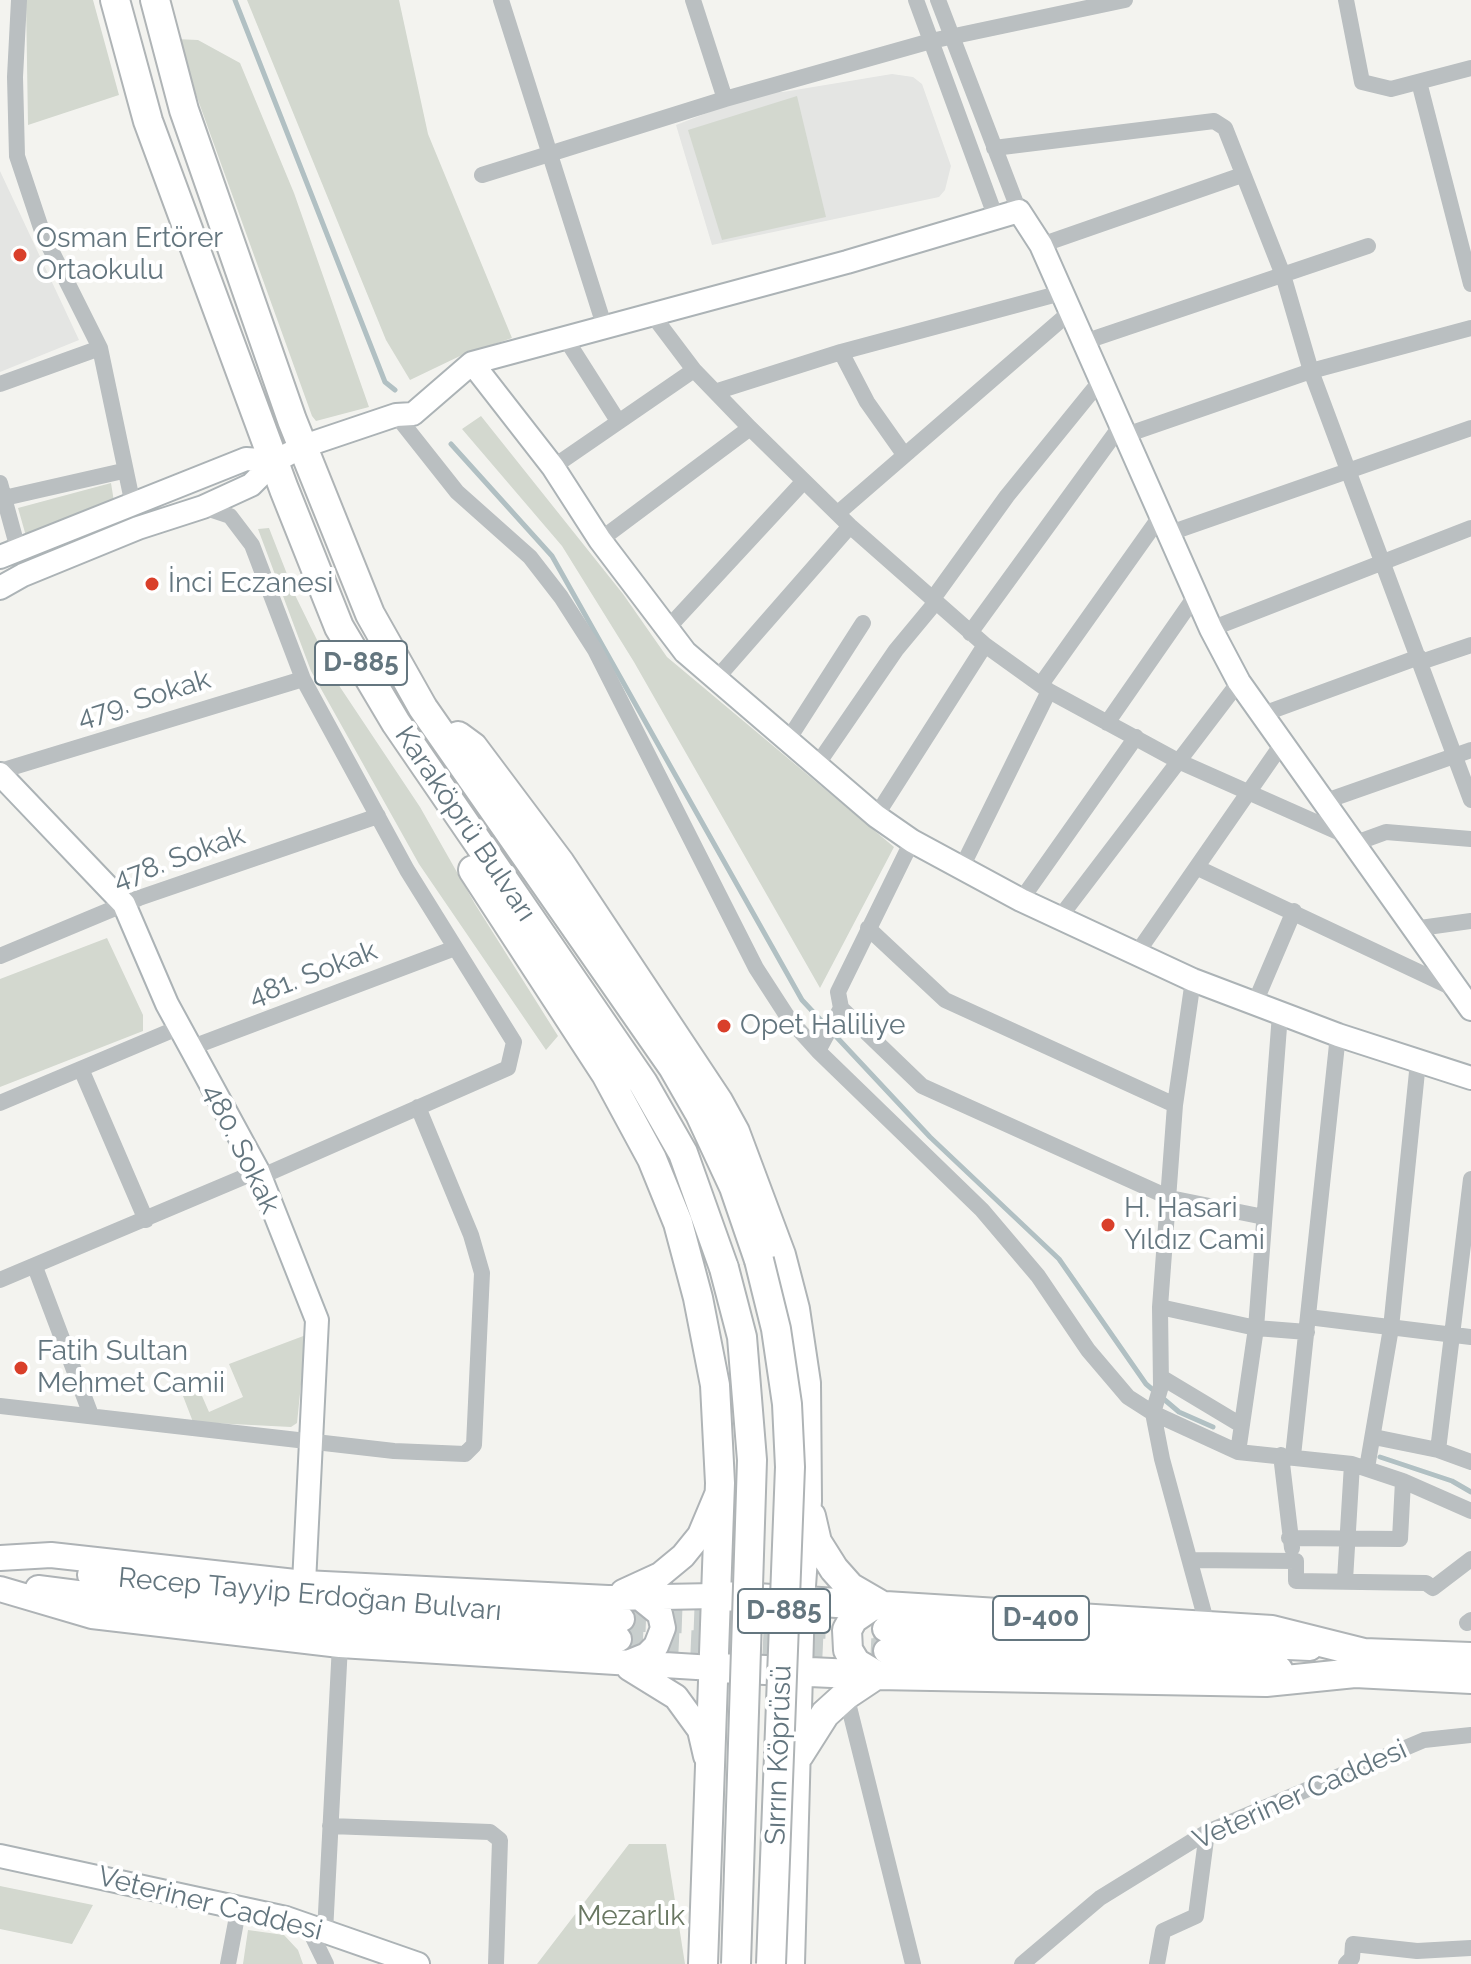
<!DOCTYPE html>
<meta charset="utf-8">
<style>
body{margin:0}
canvas{display:block;background:#f3f3ef}
</style>
<canvas width="1471" height="1964"></canvas>
<script>
const ctx = document.querySelector('canvas').getContext('2d');
ctx.lineJoin = 'round';
function fill(path, color) { ctx.fillStyle = color; ctx.fill(path, 'evenodd'); }
const toPath = rows => new Path2D(rows.map(r => 'M' + r).join(''));
function stroke(path, color, width, dash) { ctx.strokeStyle = color; ctx.lineWidth = width; ctx.lineCap = dash ? 'butt' : 'round'; ctx.setLineDash(dash || []); ctx.stroke(path); }
function write(font, color, halo, rows, align = 'center') {
  ctx.font = font + ' Raleway,sans-serif'; ctx.lineWidth = 8; ctx.setLineDash([]); ctx.textBaseline = 'middle'; ctx.strokeStyle = halo; ctx.fillStyle = color; for (const [text, x, y, turn = 0] of rows) {
    ctx.save(); ctx.translate(x, y); ctx.rotate((+turn || 0) * Math.PI / 180); ctx.textAlign = isNaN(turn) ? turn : align; if (halo) ctx.strokeText(text, 0, 0); ctx.fillText(text, 0, 0); ctx.restore();
  }
}
fill(toPath([
 [892,74,913,77,922,84,951,166,945,190,939,197,712,245,676,125,766,90,783,92],
 [0,171,79,340,0,372]
]), '#e4e5e3');
fill(toPath([
 [26,0,93,0,119,95,28,125],
 [247,0,399,0,428,134,512,338,460,356,410,380,386,340],
 [176,39,198,40,240,63,294,193,369,407,316,421,312,416],
 [797,96,826,217,722,240,688,130],
 [481,416,623,594,667,657,894,847,820,988,634,662,562,546,462,429],
 [111,483,115,508,28,543,18,508],
 [269,528,296,597,340,687,420,807,475,904,558,1036,546,1050,419,864,311,671,258,529],
 [107,938,143,1015,143,1031,0,1087,0,979],
 [306,1335,297,1423,291,1427,193,1422,183,1396,199,1389,209,1412,243,1397,229,1364],
 [629,1844,666,1844,685,1964,537,1964],
 [0,1886,93,1905,72,1944,0,1929],
 [248,1930,284,1935,298,1950,303,1964,243,1964]
]), '#d3d8cf');
stroke(toPath([
 [235,0,385,382,395,390],
 [451,444,552,556,802,1000,930,1137,1059,1259,1146,1384,1179,1412,1213,1427],
 [1380,1457,1452,1481,1471,1492]
]), '#b1c0c3', 5);
stroke(toPath([
 [622,1619,885,1629],
 [619,1639,886,1651]
]), '#c8cecd', 24, [24, 12]);
const secondary = toPath([
 [0,557,246,459,275,461],
 [0,588,23,575,138,528,203,507,251,485,275,461,304,446,396,415,413,414,472,363],
 [0,774,124,904,167,1004,258,1171,317,1320,304,1583],
 [1471,1009,1239,682,1211,629,1041,245,1019,211,847,262,472,363,553,467,600,540,685,652,876,816,912,841,1021,900,1193,980,1338,1035,1471,1078],
 [0,1856,286,1918,418,1964]
]);
const primary = toPath([
 [0,1558,51,1555,304,1583,608,1598,715,1596],
 [90,1575,195,1591,622,1619],
 [38,1588,304,1622,619,1639],
 [0,1589,92,1616,340,1645,713,1668],
 [623,1592,660,1575,683,1556,700,1535,716,1497],
 [885,1629,1310,1648],
 [886,1651,1280,1669],
 [625,1664,647,1655,656,1646,663,1628,660,1614,639,1597],
 [629,1668,676,1697,700,1730,706,1756]
]);
const highway = toPath([
 [115,0,148,121,284,489,339,627,396,723,643,1083,683,1153,724,1268],
 [155,0,184,110,292,420,370,614,423,708,673,1067,700,1114,734,1187,759,1260],
 [458,736,473,747,560,863,718,1101,735,1132,781,1255,795,1309,806,1383,807,1501,800,1600,790,1964],
 [473,870,606,1074,652,1159,678,1223,698,1298,715,1385,720,1483,703,1964],
 [811,1516,817,1542,834,1569,850,1587,881,1605],
 [724,1596,1272,1630,1364,1653,1471,1657],
 [869,1608,853,1619,847,1630,848,1650,856,1663,876,1675],
 [721,1668,876,1675,1266,1682,1355,1673,1471,1679],
 [799,1755,825,1714,846,1695,876,1675]
]);
stroke(secondary, '#acb3b6', 26);
stroke(primary, '#aeb3b6', 28);
stroke(highway, '#afb4b6', 32);
stroke(toPath([
 [19,0,15,77,17,156,43,234,100,348,133,505],
 [501,0,604,325],
 [693,0,725,99],
 [916,0,996,218],
 [938,0,1019,211],
 [1346,0,1362,82,1391,89,1471,68],
 [1419,82,1471,284],
 [994,148,1214,121,1225,128,1283,275,1311,371,1471,800],
 [482,175,725,99,931,41,1125,0],
 [1041,245,1242,175],
 [651,313,694,370,750,428,850,526,985,645,1049,691,1178,761,1347,836],
 [564,336,618,421],
 [1084,342,1368,246],
 [841,352,867,402,903,453],
 [0,384,100,348],
 [718,391,841,352,1061,293],
 [396,415,457,492,530,557,561,597,595,650,756,968,789,1019,818,1051,982,1210,1038,1276,1088,1350,1128,1397,1153,1413,1238,1452,1352,1464,1403,1481,1471,1511],
 [1126,435,1311,371,1471,328],
 [553,467,694,370],
 [0,483,18,549],
 [0,499,123,471],
 [203,507,230,516,252,545,303,679,407,870,514,1042,508,1068,260,1177],
 [838,513,1069,313],
 [1170,533,1471,428],
 [600,540,750,428],
 [932,600,1007,496,1102,379],
 [1211,629,1471,528],
 [666,630,804,481],
 [970,633,1122,424],
 [1421,662,1471,645],
 [717,678,850,526],
 [1042,683,1162,514],
 [1263,714,1419,657],
 [1107,723,1196,595],
 [788,740,863,623],
 [817,765,896,650,935,603],
 [0,771,303,679],
 [1323,802,1471,750],
 [876,816,985,645],
 [912,841,838,992,841,1008,922,1086,1170,1198,1264,1217],
 [1353,844,1386,832,1471,839],
 [962,867,1049,691],
 [1198,868,1457,990],
 [1021,900,1136,737],
 [1060,917,1239,682],
 [868,928,945,1000,1175,1105],
 [1413,929,1471,921],
 [1137,953,1282,744],
 [0,956,139,898,378,816],
 [1193,980,1175,1105,1160,1307,1161,1386,1153,1413,1162,1459,1208,1628],
 [1254,1005,1294,911],
 [190,1048,455,948],
 [818,1051,841,1008],
 [81,1069,146,1220],
 [0,1103,180,1027],
 [35,1267,91,1415],
 [0,1280,258,1171],
 [1160,1307,1256,1328,1307,1332],
 [1308,1317,1471,1337],
 [1161,1377,1241,1425],
 [0,1406,394,1451,465,1454,474,1445,482,1273,471,1235,418,1107],
 [1374,1437,1438,1450,1471,1462],
 [1438,1450,1471,1179],
 [1238,1452,1256,1328,1280,1014],
 [1281,1455,1292,1548],
 [1293,1456,1338,1035],
 [1367,1468,1391,1328,1418,1062],
 [1289,1538,1400,1539,1403,1481],
 [1190,1560,1296,1561,1296,1581,1426,1583,1433,1588,1471,1559],
 [1345,1580,1352,1464],
 [1467,1623,1471,1620],
 [846,1695,913,1964],
 [330,1826,490,1832,500,1840,496,1964],
 [307,1925,326,1964],
 [325,1932,340,1645],
 [228,1964,239,1906],
 [1022,1964,1100,1898,1207,1832,1424,1740,1471,1735],
 [1157,1964,1163,1931,1196,1916,1207,1832],
 [1346,1964,1352,1958,1353,1944,1417,1951,1471,1948]
]), '#babfc1', 16);
stroke(secondary, '#fff', 22);
stroke(primary, '#fff', 24);
stroke(highway, '#fff', 28);
const highwayBridge = toPath([
 [759,1260,776,1329,787,1404,790,1467,771,1964],
 [724,1268,742,1337,752,1460,736,1964]
]);
stroke(highwayBridge, '#afb4b6', 32, []);
stroke(highwayBridge, '#fff', 28);
for (const [x, y, r, color] of [
 [20,255,8,"#d93f2a"],
 [152,584,8,"#d93f2a"],
 [724,1026,8,"#d93f2a"],
 [1108,1225,8,"#d93f2a"],
 [21,1368,8,"#d93f2a"]
]) { const dot = new Path2D(); dot.arc(x, y, r, 0, 2 * Math.PI); ctx.fillStyle = color; ctx.fill(dot); stroke(dot, '#fff', 3); }
for (const [x, y, w] of [
 [361,663,92],
 [784,1611,92],
 [1041,1618,96]
]) { const box = new Path2D(); box.roundRect(x - w / 2, y - 22, w, 44, 6); ctx.fillStyle = '#fff'; ctx.fill(box); stroke(box, '#64767f', 2); }
write('bold 26px', '#64767f', null, [
 ["D-885",361,663],
 ["D-885",784,1611],
 ["D-400",1041,1618]
]);
write('28px', '#64767f', '#fff', [
 ["Osman Ertörer",36,239],
 ["Ortaokulu",36,271],
 ["İnci Eczanesi",168,584],
 ["Opet Haliliye",740,1026],
 ["H. Hasari",1124,1209],
 ["Yıldız Cami",1124,1241],
 ["Fatih Sultan",37,1352],
 ["Mehmet Camii",37,1384]
], 'left');
write('28px', '#64767f', '#fff', [
 ["479. Sokak",144,699,-17],
 ["Karaköprü Bulvarı",465,824,56],
 ["478. Sokak",179,858,-20],
 ["481. Sokak",313,974,-21],
 ["480. Sokak",241,1149,64],
 ["Recep Tayyip Erdoğan Bulvarı",310,1595,5],
 ["Sırrın Köprüsü",779,1755,-88],
 ["Veteriner Caddesi",1300,1795,-24],
 ["Veteriner Caddesi",210,1904,14]
]);
write('28px', '#697762', '#fff', [
 ["Mezarlık",631,1917]
]);
</script>
